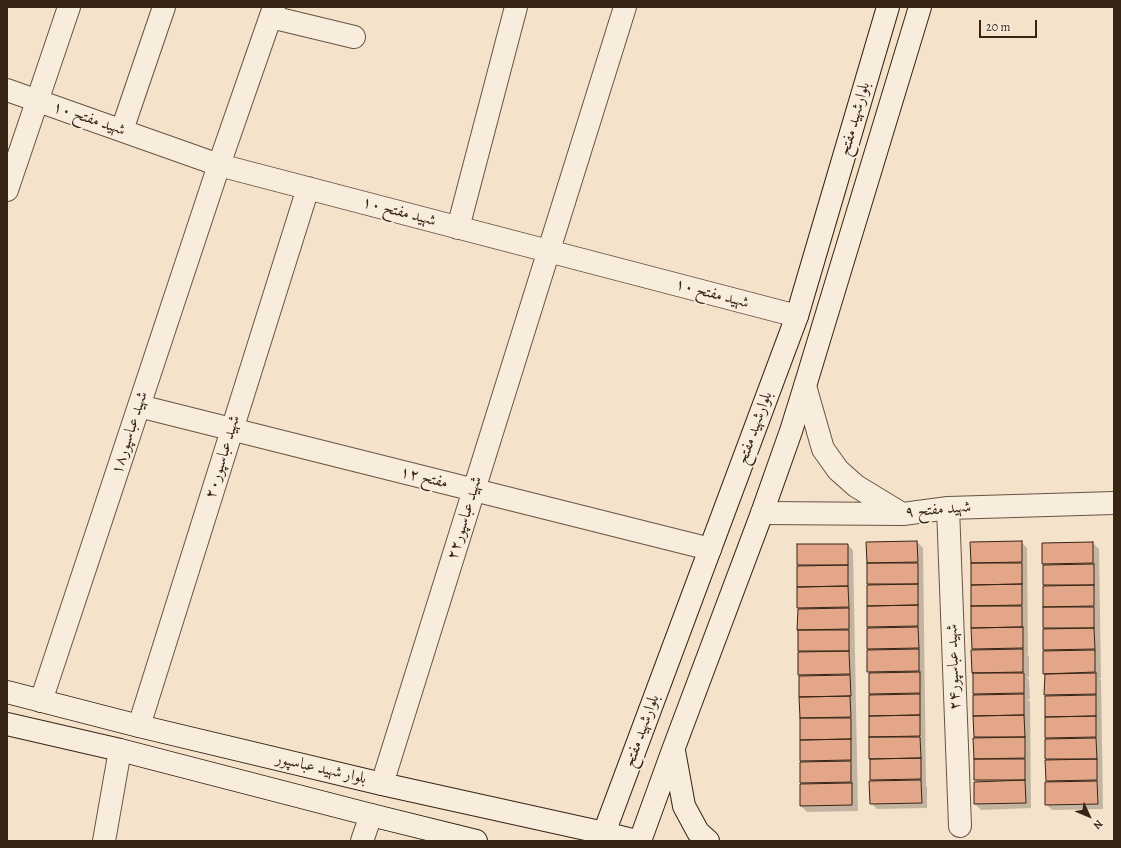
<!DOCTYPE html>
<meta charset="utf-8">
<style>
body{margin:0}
#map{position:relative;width:1121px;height:848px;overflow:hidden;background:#f4e2ca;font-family:Alegreya,serif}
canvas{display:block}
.frame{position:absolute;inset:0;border:8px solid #362514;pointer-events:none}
.north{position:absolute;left:1069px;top:796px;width:40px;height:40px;-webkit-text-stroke:3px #f8ecdd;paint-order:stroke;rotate:134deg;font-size:11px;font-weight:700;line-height:16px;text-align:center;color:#362514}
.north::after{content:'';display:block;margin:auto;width:14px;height:18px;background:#362514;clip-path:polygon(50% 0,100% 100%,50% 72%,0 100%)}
.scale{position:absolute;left:979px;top:20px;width:58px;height:18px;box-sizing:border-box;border:2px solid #362514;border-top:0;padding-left:5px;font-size:12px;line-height:14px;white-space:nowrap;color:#362514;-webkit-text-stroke:3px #f8ecdd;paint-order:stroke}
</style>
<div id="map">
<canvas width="1121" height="848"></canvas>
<div class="frame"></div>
<div class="north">N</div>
<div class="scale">20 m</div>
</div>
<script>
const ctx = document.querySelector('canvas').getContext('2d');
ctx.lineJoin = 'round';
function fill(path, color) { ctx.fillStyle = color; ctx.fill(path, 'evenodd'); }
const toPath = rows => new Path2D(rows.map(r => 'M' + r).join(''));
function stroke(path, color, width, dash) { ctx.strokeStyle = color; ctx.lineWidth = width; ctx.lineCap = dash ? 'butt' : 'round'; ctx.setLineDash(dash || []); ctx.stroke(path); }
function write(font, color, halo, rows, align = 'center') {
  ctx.font = font + ' Alegreya,Amiri,serif'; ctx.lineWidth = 3.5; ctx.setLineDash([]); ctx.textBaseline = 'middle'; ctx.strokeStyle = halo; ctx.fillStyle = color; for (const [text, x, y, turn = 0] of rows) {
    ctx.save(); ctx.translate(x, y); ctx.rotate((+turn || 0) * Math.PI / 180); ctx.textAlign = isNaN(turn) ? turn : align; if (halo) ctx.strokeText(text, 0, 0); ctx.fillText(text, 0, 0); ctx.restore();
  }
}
fill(toPath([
 [917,542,923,548,926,785,925,785,927,787,927,808,877,809,871,803,873,782,871,780,870,673,868,672,871,651,868,649,867,543],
 [1021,542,1027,548,1028,654,1026,654,1029,656,1029,677,1027,677,1029,680,1030,699,1027,699,1030,701,1031,808,981,810,975,804,978,782,975,780,977,760,975,758,972,651,975,651,973,649,971,543],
 [1093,543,1099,549,1101,678,1099,678,1101,680,1103,809,1052,810,1046,804,1049,783,1047,781,1048,761,1046,759,1046,675,1044,673,1047,652,1044,649,1046,630,1044,628,1043,544],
 [798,545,848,545,853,550,858,811,807,812,801,806,804,785,801,782,800,676,799,675,801,653,799,651]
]), '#0003');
const building = toPath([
 [917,541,918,562,867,563,866,542,917,541],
 [1022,541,1022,562,971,563,970,542,1022,541],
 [1093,542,1093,563,1042,564,1042,543,1093,542],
 [797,544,848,544,848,565,797,565,797,544],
 [867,563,918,563,918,584,867,584,867,563],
 [971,563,1022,563,1022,584,971,585,971,563],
 [1094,564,1094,585,1043,585,1043,565,1094,564],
 [848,565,848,586,797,587,797,566,848,565],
 [918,584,918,605,867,606,867,585,918,584],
 [1022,584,1022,605,971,606,971,585,1022,584],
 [1094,585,1094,606,1043,607,1043,586,1094,585],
 [848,586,849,607,797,608,797,587,848,586],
 [918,605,918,626,867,627,867,606,918,605],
 [971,606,1022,606,1022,627,971,628,971,606],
 [1043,607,1094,607,1094,628,1043,628,1043,607],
 [849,608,849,629,797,630,798,609,849,608],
 [918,627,919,648,867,649,867,628,918,627],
 [1023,627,1023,648,972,649,971,628,1023,627],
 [1094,628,1095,649,1043,650,1043,629,1094,628],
 [798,630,849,630,849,651,798,651,798,630],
 [919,649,919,671,867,672,867,650,919,649],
 [1023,649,1023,672,972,673,971,650,1023,649],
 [1095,650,1095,672,1043,674,1043,651,1095,650],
 [849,651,850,674,798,675,798,652,849,651],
 [920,672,920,693,869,694,869,673,920,672],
 [973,673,1024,673,1024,693,973,694,973,673],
 [1096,673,1096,694,1044,695,1045,674,1096,673],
 [850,675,851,696,799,697,799,676,850,675],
 [920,694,920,715,869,716,869,695,920,694],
 [1024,694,1024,715,973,716,973,695,1024,694],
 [1096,695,1096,716,1045,717,1045,696,1096,695],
 [850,696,851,717,800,718,799,697,850,696],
 [920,715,920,736,869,737,869,716,920,715],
 [1024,715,1025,737,974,737,973,716,1024,715],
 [1096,716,1096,737,1045,738,1045,717,1096,716],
 [800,718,851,718,851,739,800,740,800,718],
 [869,737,920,737,921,758,869,759,869,737],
 [1025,737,1025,758,974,759,973,738,1025,737],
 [1096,738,1097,759,1045,759,1045,739,1096,738],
 [851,739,851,760,800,761,800,740,851,739],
 [921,758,921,779,870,780,870,759,921,758],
 [974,759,1025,759,1025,780,974,780,974,759],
 [1097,759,1097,780,1046,781,1045,760,1097,759],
 [851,761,851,782,800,783,800,762,851,761],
 [921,780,922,803,870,804,869,781,921,780],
 [1025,780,1026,803,974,804,974,782,1025,780],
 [1097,781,1098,804,1045,805,1045,782,1097,781],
 [852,783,852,805,800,806,800,784,852,783]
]);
fill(building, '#e4a689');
stroke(building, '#362514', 1);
const minor = toPath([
 [271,17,354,37],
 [7,90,219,165,797,316],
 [122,130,164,7],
 [7,190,69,7],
 [458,228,516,7],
 [805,386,823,449,838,470,856,486,902,514],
 [139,406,710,549],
 [948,508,960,826],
 [762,513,903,514,948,508,1114,503],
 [41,701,219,165,274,7],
 [139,726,308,188],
 [382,784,625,7],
 [104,841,120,750],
 [362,841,371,815]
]);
const secondary = toPath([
 [7,692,139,726,382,784,604,833,636,841],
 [7,724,120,750,371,815,476,841],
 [674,751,684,806,698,832,708,841],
 [601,841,797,316,888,7],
 [640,841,673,750,762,513,791,431,805,386,920,7]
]);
stroke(minor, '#665442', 24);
stroke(secondary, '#362514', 24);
stroke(minor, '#f8ecdd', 22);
stroke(secondary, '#f8ecdd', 22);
write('16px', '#362514', '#f8ecdd', [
 ["شهید مفتح ۱۰",89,119,19],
 ["بلوارشهید مفتح",855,119,-74],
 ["شهید مفتح ۱۰",399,212,15],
 ["شهید مفتح ۱۰",712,294,15],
 ["بلوارشهید مفتح",755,428,-70],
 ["شهید عباسپور۱۸",130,433,-72],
 ["شهید عباسپور۲۰",223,457,-73],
 ["مفتح ۱۲",424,478,14],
 ["شهید مفتح ۹",938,510,-5],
 ["شهید عباسپور۲۲",465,518,-73],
 ["شهید عباسپور۲۴",954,667,-92],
 ["بلوارشهید مفتح",642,731,-70],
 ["بلوار شهید عباسپور",321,769,13]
]);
</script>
